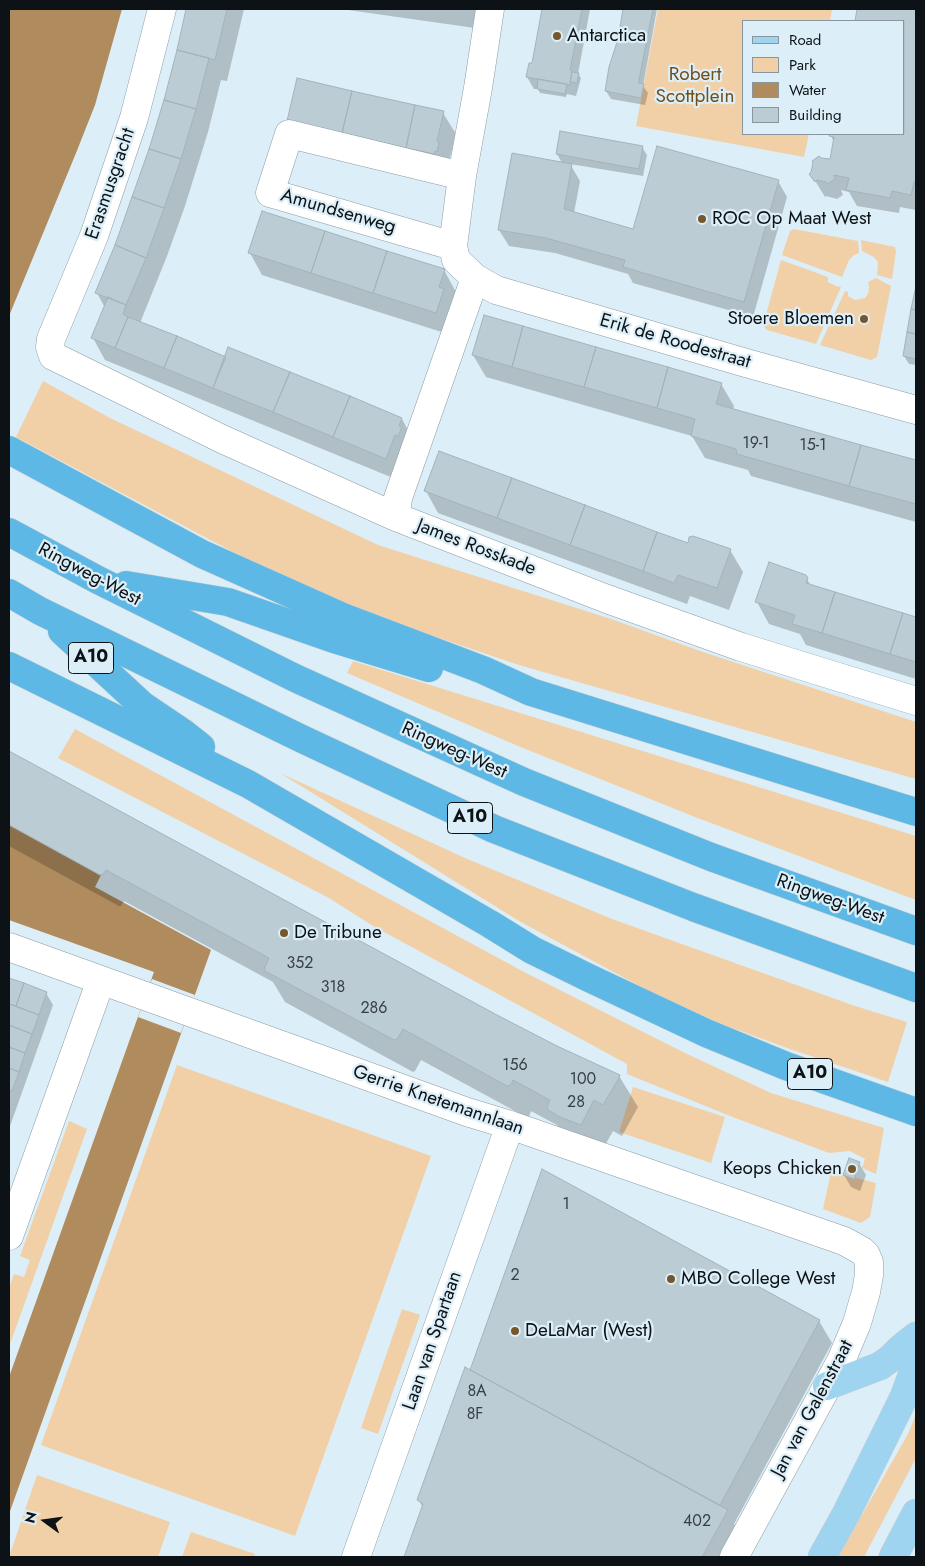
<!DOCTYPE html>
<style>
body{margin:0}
#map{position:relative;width:925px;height:1566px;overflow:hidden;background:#dceef7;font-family:Jost,sans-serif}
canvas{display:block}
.frame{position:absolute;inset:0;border:10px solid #0c1215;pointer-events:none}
.legend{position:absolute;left:742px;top:20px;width:162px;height:115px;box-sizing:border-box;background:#dceef7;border:1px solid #89969d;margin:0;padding:6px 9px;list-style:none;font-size:15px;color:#0c1215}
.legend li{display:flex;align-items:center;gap:10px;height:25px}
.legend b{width:25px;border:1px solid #89969d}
.north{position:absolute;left:20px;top:1496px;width:50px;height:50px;-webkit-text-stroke:4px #dceef7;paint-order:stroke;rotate:284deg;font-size:14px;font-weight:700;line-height:20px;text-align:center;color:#0c1215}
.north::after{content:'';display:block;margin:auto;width:18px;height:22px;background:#0c1215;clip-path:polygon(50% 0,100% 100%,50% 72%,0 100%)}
</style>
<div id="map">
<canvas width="925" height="1566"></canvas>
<div class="frame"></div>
<ul class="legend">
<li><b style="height:6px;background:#9ed4ef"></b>Road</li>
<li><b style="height:14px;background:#f1d0a8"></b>Park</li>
<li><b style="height:14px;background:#af8b5e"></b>Water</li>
<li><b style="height:14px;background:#bbccd5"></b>Building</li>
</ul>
<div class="north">N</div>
</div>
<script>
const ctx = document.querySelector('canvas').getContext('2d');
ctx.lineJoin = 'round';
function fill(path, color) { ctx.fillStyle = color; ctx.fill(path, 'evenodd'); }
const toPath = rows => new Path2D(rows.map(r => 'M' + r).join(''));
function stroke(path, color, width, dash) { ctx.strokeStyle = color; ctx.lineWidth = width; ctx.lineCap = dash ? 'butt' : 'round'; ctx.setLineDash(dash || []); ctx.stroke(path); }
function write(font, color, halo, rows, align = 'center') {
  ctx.font = font + ' Jost,sans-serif'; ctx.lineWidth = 4.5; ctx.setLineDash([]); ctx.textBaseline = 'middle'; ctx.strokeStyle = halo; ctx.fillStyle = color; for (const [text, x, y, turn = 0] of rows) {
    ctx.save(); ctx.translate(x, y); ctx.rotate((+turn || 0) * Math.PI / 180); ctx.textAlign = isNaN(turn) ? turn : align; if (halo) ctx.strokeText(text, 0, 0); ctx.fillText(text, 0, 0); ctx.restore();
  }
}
fill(toPath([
 [658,9,832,9,830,21,744,21,744,134,809,134,804,157,636,126],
 [794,229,858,241,859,253,854,255,849,260,842,277,782,255,790,231],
 [861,240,895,247,896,251,892,279,877,275,878,262,874,257,862,251],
 [781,260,828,277,828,282,836,286,841,287,816,344,767,330,765,328,764,322],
 [876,278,891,286,877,357,871,360,820,345,845,291,848,292,848,296,855,300,865,298,868,294,869,286,868,282],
 [43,381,110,418,378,545,608,618,703,652,916,722,916,779,519,665,362,612,301,585,235,553,16,437],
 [353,661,916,836,916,900,695,817,518,746,347,673],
 [75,729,526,973,685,1053,771,1093,884,1128,876,1174,862,1168,865,1159,850,1151,829,1153,730,1116,627,1074,627,1064,373,926,329,898,58,758],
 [280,773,465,858,612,919,855,1006,907,1022,888,1082,787,1048,719,1023,647,990,519,921],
 [177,1065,431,1156,295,1536,41,1445],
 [633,1087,725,1117,711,1163,619,1132],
 [69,1121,87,1129,9,1347,9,1288,14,1274,24,1277,30,1260,20,1256],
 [834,1171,838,1173,876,1183,870,1217,861,1223,823,1209,831,1172,834,1173],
 [402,1309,420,1315,378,1434,361,1428],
 [916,1414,916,1458,864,1557,838,1557,908,1434],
 [37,1475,170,1522,158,1557,9,1557],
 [191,1532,255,1554,254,1557,182,1557]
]), '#f1d0a8');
fill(toPath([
 [9,9,122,9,95,105,76,153,9,316],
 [9,822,101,875,95,887,211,950,9,1514,9,1377,154,972,9,920]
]), '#af8b5e');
fill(toPath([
 [152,979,195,995,181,1033,138,1017]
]), '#dceef7');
fill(toPath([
 [187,9,244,9,227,81,221,80,208,132,185,206,167,256,140,323,226,358,402,419,414,441,398,480,105,360,93,338,105,308,97,293,116,246,142,174,165,100],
 [341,9,478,9,475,28],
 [543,9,590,9,578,74,581,78,576,96,567,94,566,97,540,93,538,89,534,89,527,77,533,65],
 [624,9,657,9,643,86,648,93,645,105,611,99,606,91,619,40],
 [858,9,878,11,878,9,916,9,916,210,900,207,899,213,857,206,849,192,841,190,843,195,837,199,826,196,825,197,811,174,831,161,834,142,831,136,831,134,904,134,904,21,856,21],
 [443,113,456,134,449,161,301,142],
 [642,147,647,155,643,176,570,164,580,181,574,213,634,230,778,181,787,197,753,317,633,283,628,274,555,253,509,246,499,230,562,163,557,154],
 [250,253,444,270,456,292,448,334,262,275],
 [916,288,916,365,909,364,904,356],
 [473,355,721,384,734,406,733,410,916,461,916,522,751,476,748,470,705,458,692,436,486,377],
 [426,491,688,544,730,550,743,572,729,610,690,596,687,604,438,513],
 [805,576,811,586,916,619,916,679,806,645,800,634,769,624,757,602],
 [9,753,529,1034,619,1076,638,1107,622,1136,613,1131,599,1156,567,1141,557,1125,531,1111,529,1117,526,1117,421,1060,415,1071,413,1072,285,1002,273,982,124,901,121,906,119,906,9,846],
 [9,979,46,993,53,1005,9,1129],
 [859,1163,866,1175,860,1191,851,1187,844,1175],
 [819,1321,832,1343,734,1524,743,1539,733,1557,405,1557,423,1508,419,1500,471,1372]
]), '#0003');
const building = toPath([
 [186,9,227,9,215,60,177,50,186,9],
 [542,9,582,9,570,70,572,71,570,85,526,77,529,63,532,63,542,9],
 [623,9,653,9,639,80,639,83,644,84,641,98,605,91,609,67,618,39,623,9],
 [857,9,916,9,916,177,915,182,914,182,911,195,892,191,890,198,846,190,849,178,834,175,835,179,827,184,826,182,817,180,815,182,809,174,811,172,813,163,812,161,819,156,821,158,830,159,834,137,829,136,830,134,904,134,904,21,855,21,857,9],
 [177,50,209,58,196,109,164,100,177,50],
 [572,72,579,73,577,83,570,82,572,72],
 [297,78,352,91,342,133,287,121,297,78],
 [538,79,567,84,565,94,537,89,538,79],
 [352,91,415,105,406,148,342,133,352,91],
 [164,100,196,109,181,159,149,149,164,100],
 [415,105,444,111,437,141,439,142,437,152,435,151,434,154,406,148,415,105],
 [560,131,643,146,639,169,556,154,560,131],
 [657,146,779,180,744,302,623,267,625,260,546,238,498,230,512,153,572,164,564,209,633,229,657,146],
 [149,149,181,159,164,208,132,197,149,149],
 [132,197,164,208,146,258,115,245,132,197],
 [262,211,325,231,311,273,248,253,262,211],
 [325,231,387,251,373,293,311,273,325,231],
 [115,245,146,258,126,305,95,293,115,245],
 [387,251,445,269,439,287,444,289,436,313,373,293,387,251],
 [916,286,916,310,911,309,916,286],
 [108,297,126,305,123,314,128,317,115,348,91,338,108,297],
 [911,309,916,310,916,334,907,332,911,309],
 [484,315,523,326,512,367,472,355,484,315],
 [128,317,177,336,164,368,115,348,128,317],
 [523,326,596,347,584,387,512,367,523,326],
 [907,332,916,334,916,359,903,356,907,332],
 [177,336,226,357,213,388,164,368,177,336],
 [228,347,290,372,273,412,213,388,228,347],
 [596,347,668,367,657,408,584,387,596,347],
 [668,367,722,383,716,404,861,445,849,486,737,454,736,449,691,436,695,419,657,408,668,367],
 [290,372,350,396,333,437,273,412,290,372],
 [350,396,402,418,399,426,402,427,398,436,395,435,386,459,333,437,350,396],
 [861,445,916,460,916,504,849,486,861,445],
 [439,451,512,478,497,518,424,491,439,451],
 [512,478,585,505,570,545,497,518,512,478],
 [585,505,657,532,643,571,570,545,585,505],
 [657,532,688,543,689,537,693,536,731,549,717,588,678,575,674,583,643,571,657,532],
 [769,562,806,575,808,578,806,583,835,592,822,633,792,624,795,615,755,602,769,562],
 [835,592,903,613,890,654,822,633,835,592],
 [903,613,916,617,916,662,890,654,903,613],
 [9,751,497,1015,557,1046,620,1075,619,1078,603,1105,594,1100,581,1125,560,1117,548,1110,547,1107,550,1100,513,1080,511,1085,507,1086,403,1029,397,1039,394,1040,265,971,265,967,269,958,106,870,103,874,100,875,9,825,9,751],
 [9,978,24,983,16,1006,9,1004,9,978],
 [24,983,47,992,39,1015,16,1006,24,983],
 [9,1004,39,1015,32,1034,9,1025,9,1004],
 [9,1025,32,1034,25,1053,9,1047,9,1025],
 [9,1047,25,1053,19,1072,9,1068,9,1047],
 [9,1068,19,1072,12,1091,9,1090,9,1068],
 [849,1158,860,1162,854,1179,843,1175,849,1158],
 [542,1169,820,1320,720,1505,470,1370,542,1169],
 [465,1367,728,1510,702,1557,404,1557,423,1504,417,1500,465,1367]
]);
fill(building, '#bbccd5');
stroke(building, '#a2b3bc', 1);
const minor = toPath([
 [162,9,134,118,94,236,51,339,50,347,53,356,222,439,396,517,607,599,741,647,916,701],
 [490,9,478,88,462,176,453,246,456,260,475,278,496,290,746,363,916,410],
 [453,246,270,193,289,134,462,176],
 [396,517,398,498,475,278],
 [9,947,467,1112,510,1125,844,1241,862,1251,866,1255,869,1262,869,1275,866,1292,857,1323,841,1361,734,1557],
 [9,1236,101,980],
 [356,1557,510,1125]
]);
const major = toPath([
 [827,1386,880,1366,891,1358,901,1348,916,1336],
 [822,1557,846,1514,904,1397,916,1364],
 [893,1557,916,1513]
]);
const highway = toPath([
 [9,450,202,554,343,617,483,670,531,692,916,812],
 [9,532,98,580,295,678,524,782,711,857,916,931],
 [126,585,228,602,334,639,429,668],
 [9,593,40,611,300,738,494,829,693,907,916,988],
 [62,631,142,705,182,732,201,747],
 [9,666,248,784,490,924,532,950,589,978,706,1033,786,1066,916,1112]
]);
stroke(minor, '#8c9ca5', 29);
stroke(major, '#ced0d0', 29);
stroke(highway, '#ced0d0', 29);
stroke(minor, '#fff', 28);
stroke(major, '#9ed4ef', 28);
stroke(highway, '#5db8e5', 28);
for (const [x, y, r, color] of [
 [557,36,5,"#76572c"],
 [702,219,5,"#76572c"],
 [864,319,5,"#76572c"],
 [284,933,5,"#76572c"],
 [852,1169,5,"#76572c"],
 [671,1279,5,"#76572c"],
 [515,1331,5,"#76572c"]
]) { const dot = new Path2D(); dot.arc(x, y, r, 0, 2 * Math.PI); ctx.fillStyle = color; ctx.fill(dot); stroke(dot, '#dceef7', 2); }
write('16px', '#384045', null, [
 ["19-1",756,444],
 ["15-1",813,446],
 ["352",300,964],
 ["318",333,988],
 ["286",374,1009],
 ["156",515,1066],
 ["100",583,1080],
 ["28",576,1103],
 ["1",566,1205],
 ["2",515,1276],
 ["8A",477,1392],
 ["8F",475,1415],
 ["402",697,1522]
]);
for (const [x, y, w] of [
 [91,658,45],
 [470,818,45],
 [810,1074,45]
]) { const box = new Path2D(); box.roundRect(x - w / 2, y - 15.5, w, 31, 4); ctx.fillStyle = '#dceef7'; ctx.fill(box); stroke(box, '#0c1215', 1); }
write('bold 18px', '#0c1215', null, [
 ["A10",91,658],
 ["A10",470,818],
 ["A10",810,1074]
]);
write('19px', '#0c1215', '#dceef7', [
 ["Antarctica",567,36],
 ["ROC Op Maat West",712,219],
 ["Stoere Bloemen",854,319,"right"],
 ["De Tribune",294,933],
 ["Keops Chicken",842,1169,"right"],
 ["MBO College West",681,1279],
 ["DeLaMar (West)",525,1331]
], 'left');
write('19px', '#734f18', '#dceef7', [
 ["Robert",695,75],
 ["Scottplein",695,97]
]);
write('19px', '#0c1215', '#dceef7', [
 ["Erasmusgracht",111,184,-71],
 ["Amundsenweg",338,212,16],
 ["Erik de Roodestraat",675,342,16],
 ["James Rosskade",476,548,21],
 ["Ringweg-West",89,575,28],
 ["Ringweg-West",454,751,24],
 ["Ringweg-West",830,900,20],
 ["Gerrie Knetemannlaan",438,1101,19],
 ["Laan van Spartaan",433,1341,-71],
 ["Jan van Galenstraat",813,1409,-62]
]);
</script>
